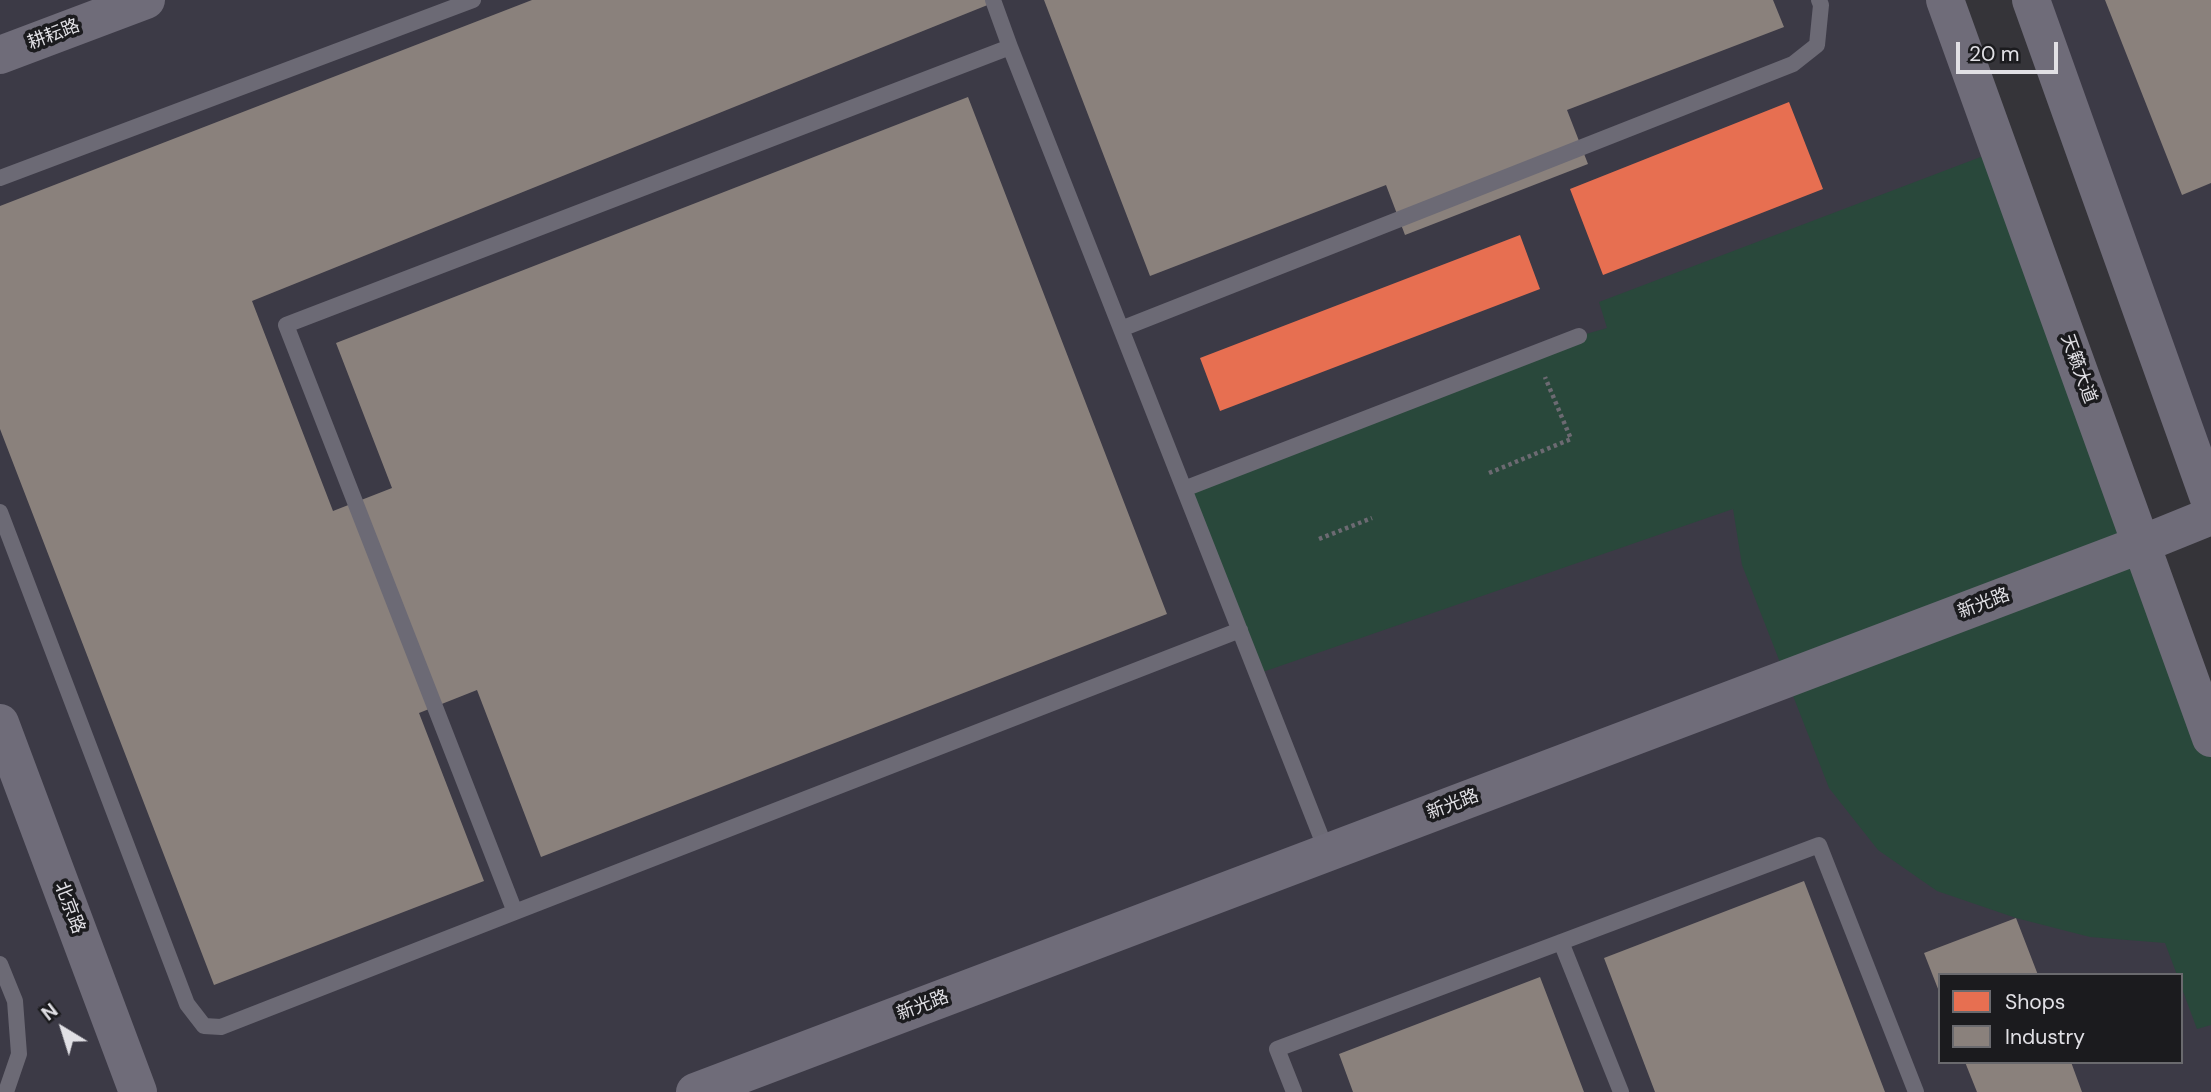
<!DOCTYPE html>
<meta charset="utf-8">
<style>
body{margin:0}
#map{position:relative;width:2211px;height:1092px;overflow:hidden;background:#353439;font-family:"DM Sans",sans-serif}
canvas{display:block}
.legend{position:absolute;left:1938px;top:973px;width:245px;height:91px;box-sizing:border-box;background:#1b1b1e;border:2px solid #6a6a6e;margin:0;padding:9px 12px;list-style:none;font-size:21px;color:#e1e0e5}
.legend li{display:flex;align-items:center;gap:14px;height:35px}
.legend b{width:35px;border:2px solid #6a6a6e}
.north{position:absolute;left:28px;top:994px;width:70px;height:70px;-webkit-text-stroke:5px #1b1b1e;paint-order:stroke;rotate:322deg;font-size:19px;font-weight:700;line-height:28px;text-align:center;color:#e1e0e5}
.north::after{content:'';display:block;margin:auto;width:24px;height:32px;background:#e1e0e5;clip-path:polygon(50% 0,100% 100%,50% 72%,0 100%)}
.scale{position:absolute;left:1956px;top:42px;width:102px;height:32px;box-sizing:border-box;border:4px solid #e1e0e5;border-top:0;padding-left:9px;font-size:21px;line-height:24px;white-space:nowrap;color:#e1e0e5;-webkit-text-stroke:5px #1b1b1e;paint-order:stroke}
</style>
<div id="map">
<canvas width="2211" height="1092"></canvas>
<ul class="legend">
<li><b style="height:19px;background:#e76f51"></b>Shops</li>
<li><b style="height:19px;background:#8a817c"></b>Industry</li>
</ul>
<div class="north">N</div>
<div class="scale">20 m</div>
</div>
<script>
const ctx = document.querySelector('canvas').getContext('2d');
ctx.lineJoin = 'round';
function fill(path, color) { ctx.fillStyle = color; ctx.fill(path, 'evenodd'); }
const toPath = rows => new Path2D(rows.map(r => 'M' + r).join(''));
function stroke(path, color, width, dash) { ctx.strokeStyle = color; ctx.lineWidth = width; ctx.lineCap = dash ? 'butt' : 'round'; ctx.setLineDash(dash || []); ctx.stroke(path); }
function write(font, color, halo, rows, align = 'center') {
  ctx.font = font + ' "DM Sans","Noto Sans SC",sans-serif'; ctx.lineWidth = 7; ctx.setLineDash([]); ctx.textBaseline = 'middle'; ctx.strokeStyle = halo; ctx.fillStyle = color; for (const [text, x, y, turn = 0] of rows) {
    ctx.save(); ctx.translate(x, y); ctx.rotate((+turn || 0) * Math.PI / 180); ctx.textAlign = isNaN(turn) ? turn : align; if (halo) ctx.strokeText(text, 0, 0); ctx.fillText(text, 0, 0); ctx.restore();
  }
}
fill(toPath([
 [0,0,1945,0,2211,738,2211,1092,0,1092],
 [1940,975,2181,975,2181,1062,1940,1062],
 [2031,0,2211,0,2211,504]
]), '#3c3a46');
fill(toPath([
 [1999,150,2211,738,2211,1025,2197,1029,2181,986,2181,975,2177,975,2165,943,2090,937,2016,918,1937,891,1878,850,1829,788,1742,565,1733,509,1257,674,1184,489,1579,336,1607,328,1599,302]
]), '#29483b');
fill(toPath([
 [1789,102,1823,189,1603,275,1570,189],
 [1520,235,1540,289,1220,411,1200,358]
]), '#e76f51');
fill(toPath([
 [532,0,1000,0,252,301,333,511,392,488,336,343,968,97,1167,614,541,857,477,690,419,713,484,881,214,985,0,429,0,206],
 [1044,0,1773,0,1784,27,1567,110,1588,164,1405,235,1386,185,1150,276],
 [2105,0,2211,0,2211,183,2182,195],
 [1804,881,1885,1092,1655,1092,1604,958],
 [2016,918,2038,975,1940,975,1940,994,1924,953],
 [1540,977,1584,1092,1353,1092,1339,1054],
 [1965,1062,2071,1062,2082,1092,1977,1092]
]), '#8a817c');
stroke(toPath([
 [1489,473,1571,439,1545,377],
 [1319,539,1372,518]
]), '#6c6a72', 4.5, [3.5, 3.5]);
stroke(toPath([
 [993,0,1010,47],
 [0,178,473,0],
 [1121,329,1793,64,1817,45,1821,5,1819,0],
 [1184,489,1579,336],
 [0,512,187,1004,204,1026,221,1027,515,912],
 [1240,630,515,912,286,325,1010,47,1327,852],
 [1561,942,1621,1092],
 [0,964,15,1001,19,1054,6,1092],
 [1294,1092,1277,1049,1819,845,1916,1092]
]), '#6c6a75', 16);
stroke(toPath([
 [1945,0,2211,738],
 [2031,0,2211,504],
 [0,55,146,0],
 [0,723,138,1092],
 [695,1092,2142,544,2211,516]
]), '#6f6c79', 38);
write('18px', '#e1e0e5', '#1b1b1e', [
 ["耕耘路",54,35,-21],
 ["天籁大道",2078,369,70],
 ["新光路",1984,604,-21],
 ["新光路",1453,805,-21],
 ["北京路",69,908,69],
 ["新光路",923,1006,-21]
]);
</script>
